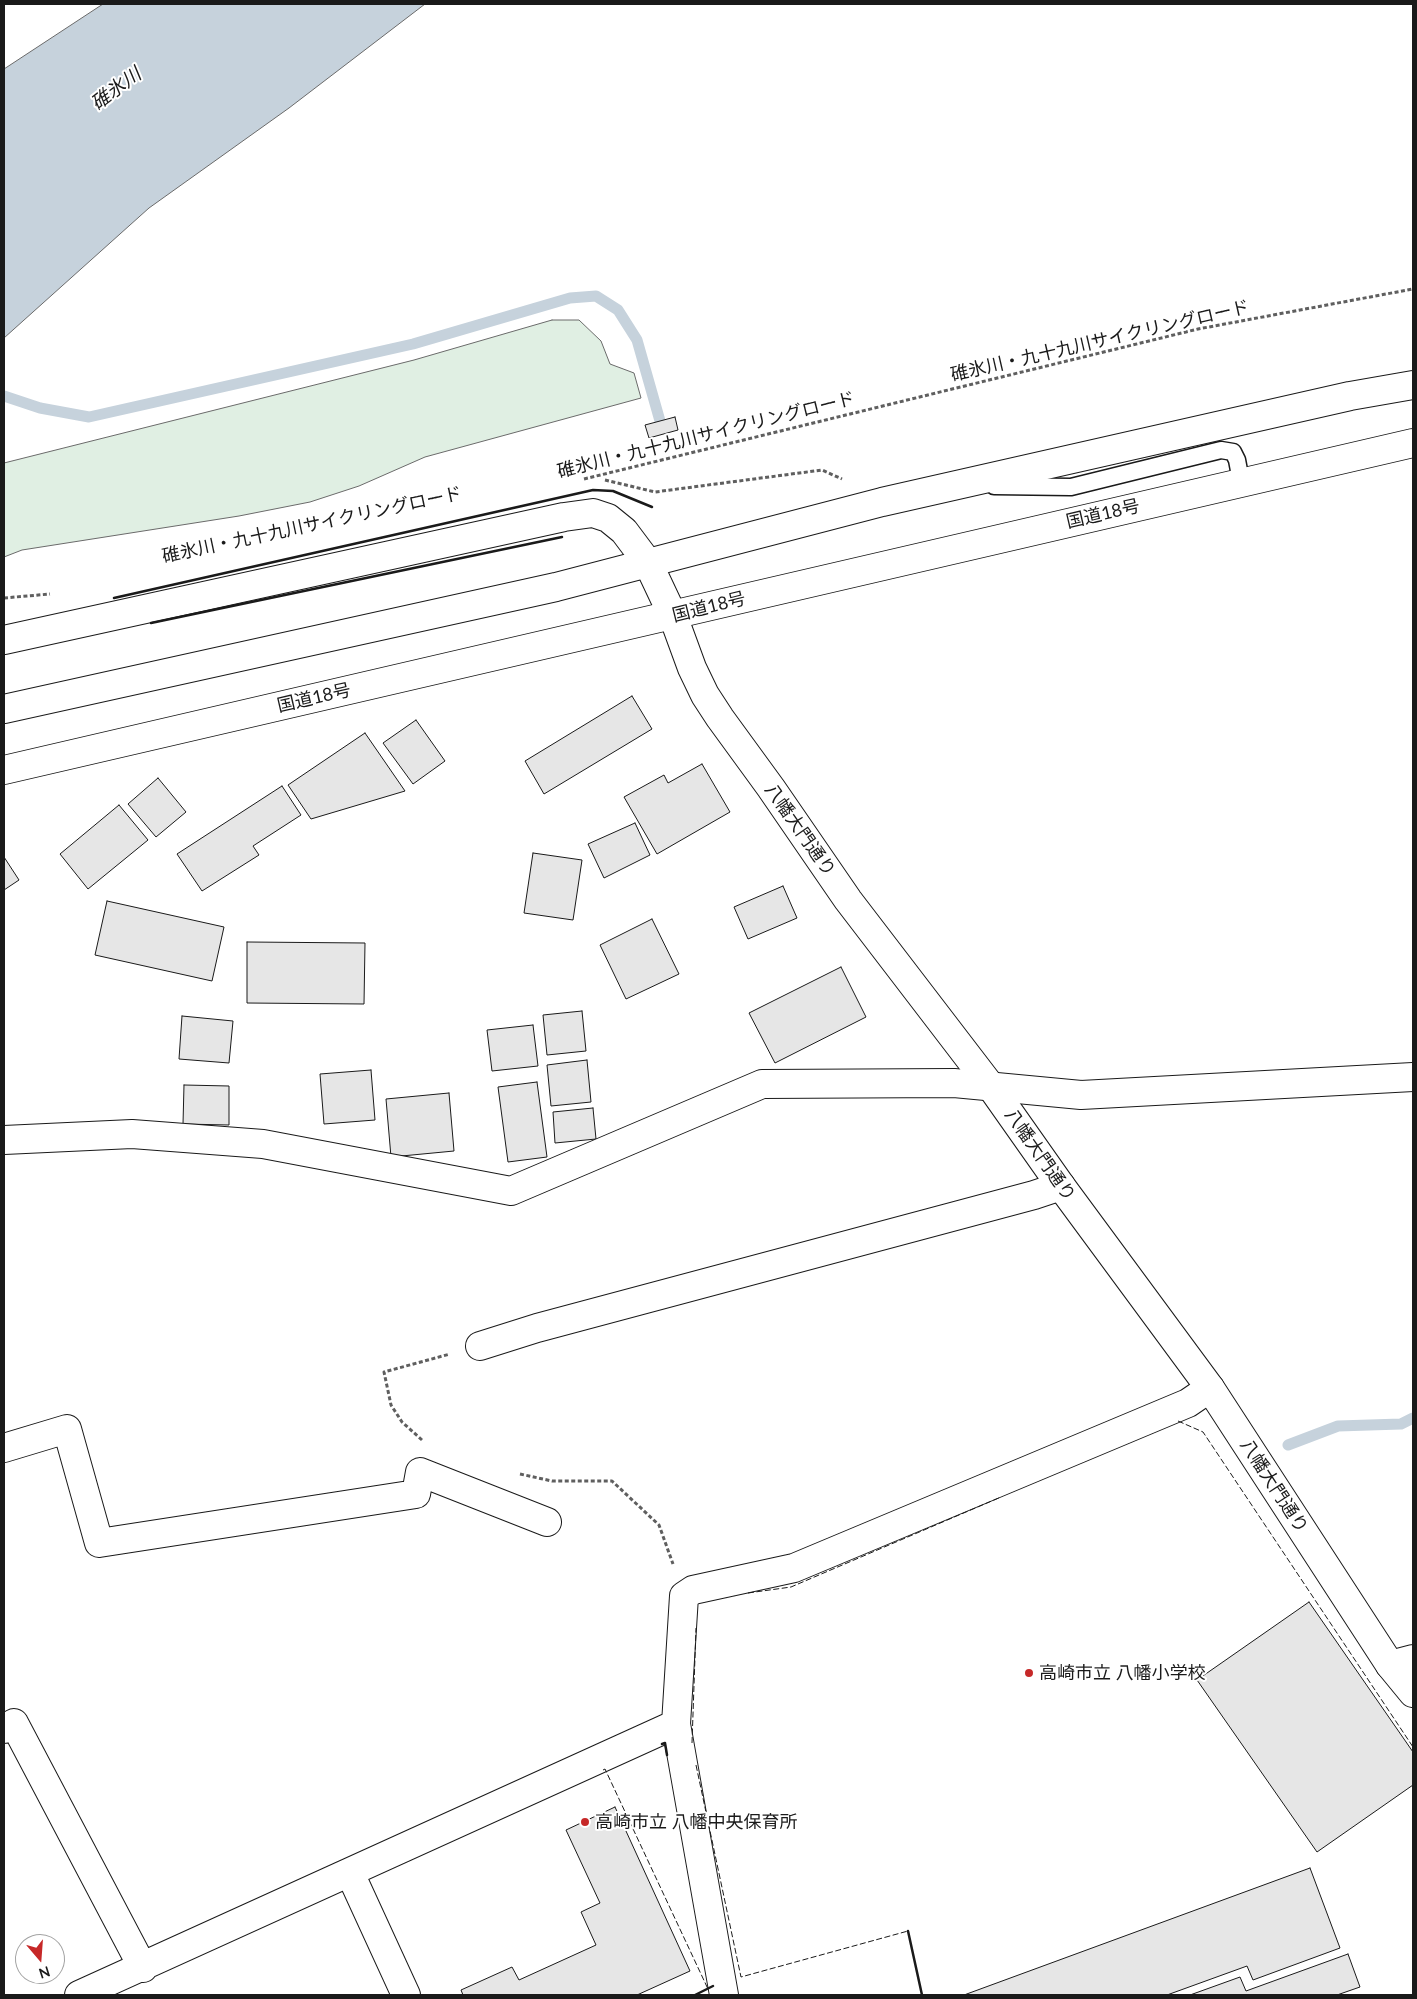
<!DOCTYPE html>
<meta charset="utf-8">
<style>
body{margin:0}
#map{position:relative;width:1417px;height:1999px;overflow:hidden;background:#fff;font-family:Lato,sans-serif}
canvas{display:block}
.frame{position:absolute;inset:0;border:5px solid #1a1a1a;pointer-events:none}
.north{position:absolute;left:15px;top:1934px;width:50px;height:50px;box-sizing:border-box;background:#fff;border:1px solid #a3a3a3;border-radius:50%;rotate:162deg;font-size:14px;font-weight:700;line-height:20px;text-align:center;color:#1a1a1a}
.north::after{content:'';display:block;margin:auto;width:18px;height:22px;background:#c62828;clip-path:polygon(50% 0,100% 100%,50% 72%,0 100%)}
</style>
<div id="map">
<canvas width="1417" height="1999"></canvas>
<div class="frame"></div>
<div class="north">N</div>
</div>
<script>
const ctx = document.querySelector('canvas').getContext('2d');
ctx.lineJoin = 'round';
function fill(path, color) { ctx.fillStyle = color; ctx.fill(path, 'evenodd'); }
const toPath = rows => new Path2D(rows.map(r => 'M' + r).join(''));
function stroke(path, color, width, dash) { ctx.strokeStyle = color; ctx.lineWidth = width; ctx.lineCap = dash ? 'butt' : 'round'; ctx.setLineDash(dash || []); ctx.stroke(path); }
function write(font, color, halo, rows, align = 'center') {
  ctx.font = font + ' Lato,"Noto Sans JP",sans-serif'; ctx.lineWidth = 4; ctx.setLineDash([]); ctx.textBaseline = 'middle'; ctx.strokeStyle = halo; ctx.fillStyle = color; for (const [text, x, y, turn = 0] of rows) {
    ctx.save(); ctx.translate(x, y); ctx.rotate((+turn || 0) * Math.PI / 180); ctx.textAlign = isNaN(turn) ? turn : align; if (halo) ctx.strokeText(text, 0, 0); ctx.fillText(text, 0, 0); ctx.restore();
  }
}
const green = toPath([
 [552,320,579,320,601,341,610,364,634,373,641,398,425,457,359,486,310,502,239,516,22,550,4,557,4,463,414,360,552,320]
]);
fill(green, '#e0efe3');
stroke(green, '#6a6a6a', 1);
const water = toPath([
 [103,4,425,4,289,108,149,208,4,338,4,69,103,4]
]);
fill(water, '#c6d2dc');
stroke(water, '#6a6a6a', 1);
stroke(toPath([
 [4,396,40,408,89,417,413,344,570,298,596,296,618,310,637,340,660,421],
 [1288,1445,1338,1426,1401,1424,1413,1418]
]), '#c6d2dc', 11);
const building = toPath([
 [675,417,678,430,649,438,645,425,675,417],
 [632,696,652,729,544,794,525,761,632,696],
 [416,720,445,761,413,784,383,743,416,720],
 [365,733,405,791,311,819,288,785,365,733],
 [702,764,730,812,657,854,624,797,664,775,668,783,702,764],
 [158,778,186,812,156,837,128,804,158,778],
 [282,786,301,815,253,846,259,855,202,891,177,854,282,786],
 [119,805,148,840,88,889,60,854,119,805],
 [635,823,650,855,604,878,588,844,635,823],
 [533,853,582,860,573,920,524,913,533,853],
 [4,857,19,880,4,890,4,857],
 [783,886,797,918,748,939,734,907,783,886],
 [107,901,224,927,212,981,95,955,107,901],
 [652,919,679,974,626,999,600,945,652,919],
 [247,942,365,943,364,1004,247,1003,247,942],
 [841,967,866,1017,775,1063,749,1013,841,967],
 [582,1011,586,1051,547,1055,543,1015,582,1011],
 [182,1016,233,1021,229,1063,179,1059,182,1016],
 [533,1025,538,1066,492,1071,487,1030,533,1025],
 [587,1060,591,1102,551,1106,547,1065,587,1060],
 [371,1070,375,1120,324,1124,320,1074,371,1070],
 [537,1082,547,1157,508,1162,498,1087,537,1082],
 [184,1085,229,1086,229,1125,183,1124,184,1085],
 [449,1093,454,1151,391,1157,386,1099,449,1093],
 [593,1108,596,1139,555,1143,553,1112,593,1108],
 [1309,1602,1413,1752,1413,1785,1317,1852,1197,1680,1309,1602],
 [615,1807,690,1971,637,1995,463,1995,461,1990,512,1967,519,1980,596,1945,581,1912,600,1903,566,1830,615,1807],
 [1310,1868,1340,1948,1253,1980,1247,1966,1167,1995,964,1995,1310,1868],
 [1348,1954,1360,1987,1337,1995,1190,1995,1240,1977,1246,1991,1348,1954]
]);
fill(building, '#e6e6e6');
stroke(building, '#1a1a1a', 1);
const lane = toPath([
 [994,486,1071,487,1221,450,1233,452,1237,460,1241,481]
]);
const street = toPath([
 [4,1140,132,1134,263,1144,511,1191,762,1084,954,1083,1081,1095,1413,1077],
 [480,1346,537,1328,1034,1195,1061,1186],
 [4,1448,67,1429,99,1543,416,1494,420,1472,547,1522],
 [1390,1665,1413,1659],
 [4,1729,14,1723,143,1968],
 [350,1873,406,1995],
 [79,1995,676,1724],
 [724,1995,676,1724,684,1596,693,1590,794,1568,1188,1403,1210,1388]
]);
const secondary = toPath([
 [4,640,564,517,593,513,608,518,624,531,648,563,673,616,692,668,705,695,720,718,771,788,848,900,992,1088,1061,1186,1210,1388,1390,1665,1413,1693]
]);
const highway = toPath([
 [4,709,556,587,882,502,1350,396,1413,385],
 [4,770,1413,443]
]);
stroke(lane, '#1a1a1a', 19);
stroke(street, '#1a1a1a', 30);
stroke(secondary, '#1a1a1a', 30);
stroke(highway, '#1a1a1a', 30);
stroke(toPath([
 [584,479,1198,329,1413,289],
 [605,480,655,492,822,470,842,479],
 [4,598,50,594],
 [422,1440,402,1422,391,1405,384,1372,450,1354],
 [520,1474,552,1481,612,1481,659,1525,673,1564]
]), '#5f5f5f', 3, [4, 2.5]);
stroke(lane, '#fff', 16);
stroke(street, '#fff', 28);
stroke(secondary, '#fff', 28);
stroke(highway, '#fff', 28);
stroke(toPath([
 [1178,1421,1203,1432,1413,1747],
 [748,1593,791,1587,1001,1497],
 [692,1743,696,1628],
 [696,1765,741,1977,908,1931],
 [603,1770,605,1769,708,1989]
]), '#1a1a1a', 1, [6, 2.5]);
stroke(toPath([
 [114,598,593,490,613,491,652,507],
 [151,623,562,537],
 [662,1744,665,1743,667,1755],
 [908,1931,922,1995],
 [695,1995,713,1986]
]), '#1a1a1a', 2.5);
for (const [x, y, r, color] of [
 [1029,1673,5,"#c62828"],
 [585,1822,5,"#c62828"]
]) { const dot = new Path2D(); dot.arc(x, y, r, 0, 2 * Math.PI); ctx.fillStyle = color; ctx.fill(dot); stroke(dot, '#fff', 2); }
write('18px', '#1a1a1a', '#fff', [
 ["碓氷川・九十九川サイクリングロード",1100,341,-13],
 ["碓氷川・九十九川サイクリングロード",706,435,-14],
 ["国道18号",1103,514,-13],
 ["碓氷川・九十九川サイクリングロード",312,525,-12],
 ["国道18号",709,607,-14],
 ["国道18号",314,698,-13],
 ["八幡大門通り",800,830,55],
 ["八幡大門通り",1040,1155,55],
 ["八幡大門通り",1274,1486,57]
]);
write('18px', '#1a1a1a', '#fff', [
 ["高崎市立 八幡小学校",1039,1673],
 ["高崎市立 八幡中央保育所",595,1822]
], 'left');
write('italic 19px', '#1a1a1a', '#fff', [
 ["碓氷川",116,89,-37]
]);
</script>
